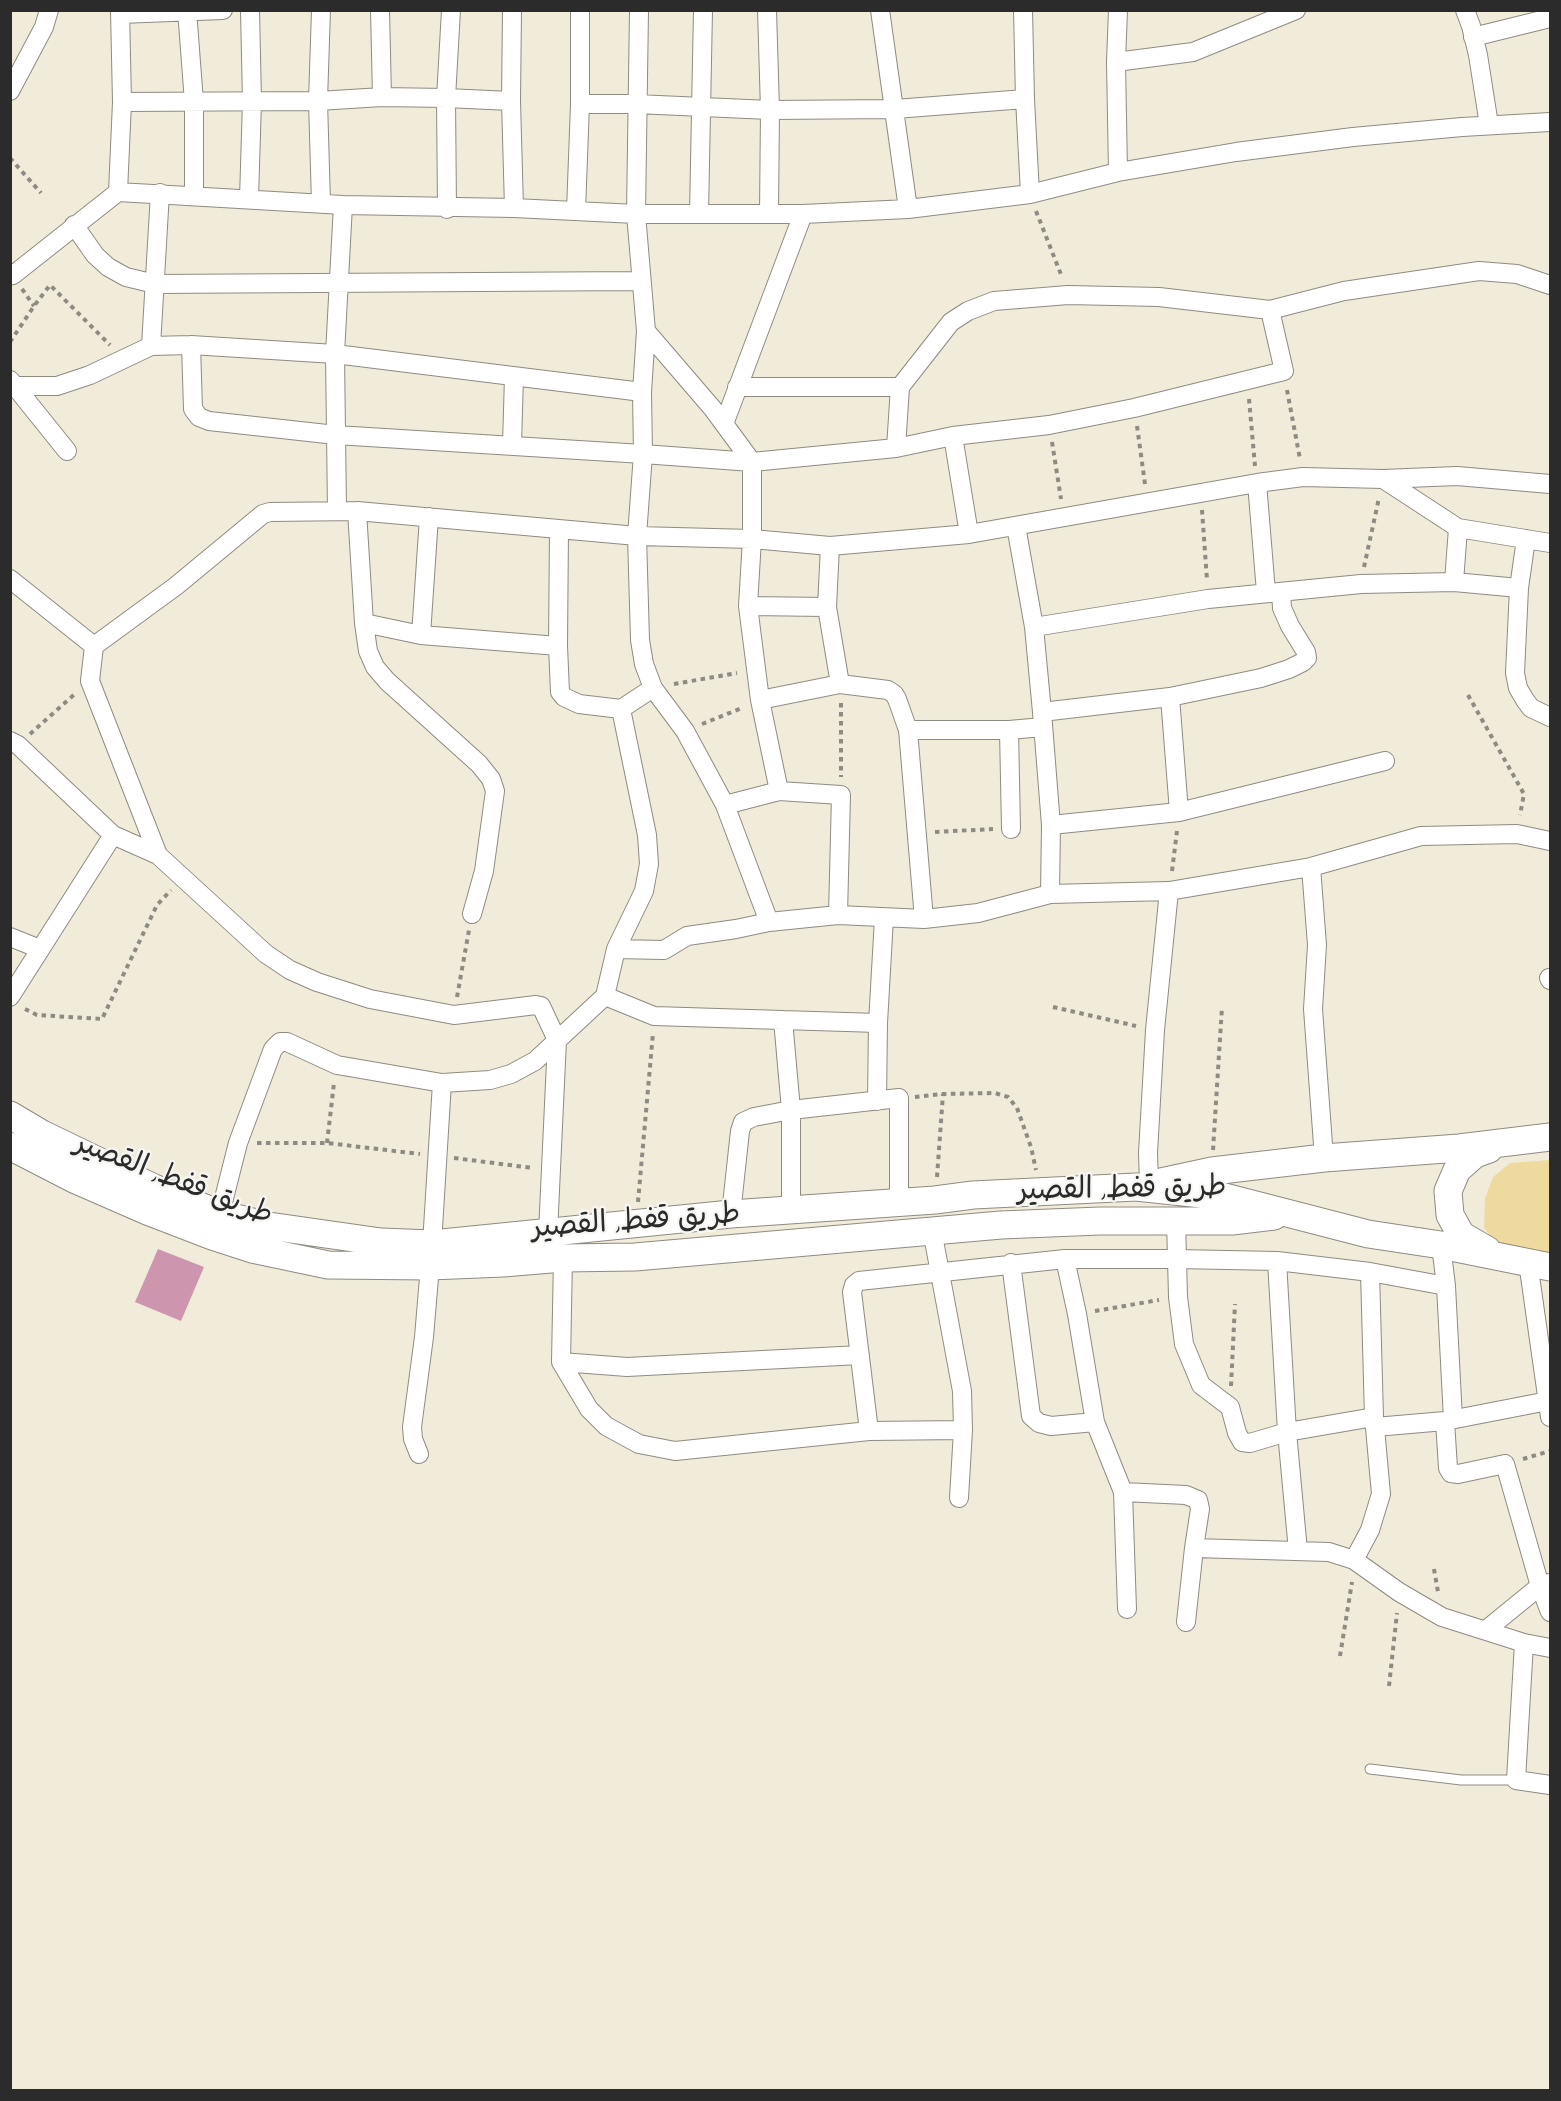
<!DOCTYPE html>
<meta charset="utf-8">
<style>
body{margin:0}
#map{position:relative;width:1561px;height:2101px;overflow:hidden;background:#f1ebda;font-family:Caveat,sans-serif}
canvas{display:block}
.frame{position:absolute;inset:0;border:12px solid #2b2b2b;pointer-events:none}
</style>
<div id="map">
<canvas width="1561" height="2101"></canvas>
<div class="frame"></div>
</div>
<script>
const ctx = document.querySelector('canvas').getContext('2d');
ctx.lineJoin = 'round';
function fill(path, color) { ctx.fillStyle = color; ctx.fill(path, 'evenodd'); }
const toPath = rows => new Path2D(rows.map(r => 'M' + r).join(''));
function stroke(path, color, width, dash) { ctx.strokeStyle = color; ctx.lineWidth = width; ctx.lineCap = dash ? 'butt' : 'round'; ctx.setLineDash(dash || []); ctx.stroke(path); }
function write(font, color, halo, rows, align = 'center') {
  ctx.font = font + ' Caveat,"Playpen Sans Arabic",sans-serif'; ctx.lineWidth = 4.5; ctx.setLineDash([]); ctx.textBaseline = 'middle'; ctx.strokeStyle = halo; ctx.fillStyle = color; for (const [text, x, y, turn = 0] of rows) {
    ctx.save(); ctx.translate(x, y); ctx.rotate((+turn || 0) * Math.PI / 180); ctx.textAlign = isNaN(turn) ? turn : align; if (halo) ctx.strokeText(text, 0, 0); ctx.fillText(text, 0, 0); ctx.restore();
  }
}
fill(toPath([
 [1550,1160,1550,1263,1504,1252,1484,1228,1485,1199,1493,1177,1510,1163]
]), '#eeda9e');
fill(toPath([
 [158,1249,204,1267,181,1321,135,1302]
]), '#ce96ae');
const lane = toPath([
 [1370,1769,1461,1780,1516,1780]
]);
const street = toPath([
 [120,10,122,102,118,192,343,205,514,208,636,214,639,10],
 [187,10,194,102,194,196],
 [321,10,318,101,321,203],
 [380,10,382,97],
 [512,10,511,101,514,208],
 [767,10,770,110,769,213],
 [880,10,908,209],
 [1023,10,1025,99],
 [1465,10,1471,26,1478,55,1489,125],
 [120,14,223,10],
 [1473,37,1550,18],
 [1116,62,1118,10],
 [10,91,44,27,49,10],
 [122,102,318,101,382,97,446,98,511,101],
 [580,104,636,104,770,110,895,109,1025,99,1030,194],
 [1118,172,1116,62,1193,52,1296,10],
 [249,199,252,101,250,10],
 [447,209,446,98,451,10],
 [576,211,580,104,580,10],
 [699,214,703,10],
 [74,225,95,255,108,267,126,277,155,284,641,281],
 [10,273,13,275,118,192],
 [646,331,713,409,752,462,752,539,748,606,760,700,779,791],
 [191,345,193,409,199,417,209,421,336,435,643,454,752,462,896,448,953,436,1049,425,1134,408,1284,371,1270,310],
 [151,346,160,193],
 [10,380,67,451],
 [15,386,57,386,90,375,151,346,191,345,335,354,642,392],
 [737,387,900,387],
 [724,424,803,214],
 [953,436,969,534],
 [512,445,514,376],
 [896,448,900,387,951,322,968,311,994,301,1068,295,1159,297,1270,310,1344,291,1479,271,1517,274,1550,285],
 [1383,479,1458,528,1550,543],
 [1257,483,1266,592],
 [337,511,335,354,343,205],
 [357,511,364,623,368,651,375,667,387,681,479,764,491,779,495,791,484,871,472,914],
 [1016,526,1034,627,1042,712,1051,825,1050,894],
 [559,530,558,646,560,692,564,697,579,704,621,709,653,688],
 [1526,539,1519,588,1515,673,1518,688,1525,700,1531,708,1550,717],
 [830,546,827,607,840,684],
 [10,579,94,646],
 [1454,582,1458,528],
 [748,606,827,607],
 [364,623,421,635,558,646],
 [1034,627,1208,599,1361,584,1454,582,1519,588],
 [421,635,429,517],
 [1170,697,1179,812],
 [760,700,840,684,888,690,894,694,897,699,908,730,924,919],
 [1042,712,1170,697,1261,678,1289,669,1303,662,1307,658,1306,652,1290,626,1282,608,1281,592],
 [908,730,1009,730,1043,727],
 [1009,730,1011,829],
 [10,741,18,745,113,835,158,855,266,954,290,970,317,982,370,999,454,1015,536,1005,541,1006,557,1040,548,1233],
 [725,805,779,791,841,795,838,915],
 [1051,825,1179,812,1385,761],
 [158,855,90,681,94,646,176,586,263,514,270,512,357,511,637,536,752,539,830,546,969,534,1257,483,1303,477,1383,479,1457,476,1550,484],
 [1311,867,1317,945,1313,1009,1324,1158],
 [769,922,725,805,685,731,653,688,644,664,640,640,637,536,643,454,642,392,646,331,636,214,803,214,908,209,1030,194,1118,172,1236,152,1353,137,1462,127,1550,122],
 [10,937,40,949],
 [616,949,644,891,649,864,647,835,621,709],
 [1549,978,1550,980],
 [605,996,654,1016,878,1023],
 [10,997,113,835],
 [783,1020,791,1110,791,1211],
 [877,1101,878,1023,884,918],
 [1149,1184,1148,1153,1155,1030,1169,891],
 [220,1214,238,1143,273,1049,280,1042,287,1042,337,1065,442,1083,490,1080,511,1074,535,1061,605,996,616,949,664,950,687,936,736,929,769,922,838,915,924,919,978,913,1050,894,1169,891,1311,867,1421,836,1517,834,1550,841],
 [731,1214,740,1131,743,1122,754,1117,791,1110,899,1098,899,1202],
 [1176,1220,1178,1297,1184,1344,1201,1385,1230,1407,1237,1433,1242,1442,1250,1443,1287,1432,1374,1417],
 [932,1230,962,1391,963,1430,959,1498],
 [432,1244,442,1083],
 [1441,1245,1446,1286,1453,1419],
 [563,1258,561,1362,589,1409,606,1426,639,1444,675,1451,869,1431,963,1430],
 [1065,1259,1077,1314,1095,1422,1123,1492,1127,1609],
 [1277,1261,1287,1432,1298,1551],
 [1528,1262,1550,1417],
 [1011,1263,1031,1416,1039,1423,1051,1426,1095,1422],
 [561,1362,627,1367,860,1355],
 [1445,1421,1448,1468,1451,1473,1458,1474,1505,1464,1540,1586,1550,1612],
 [1375,1427,1445,1421,1548,1401],
 [869,1431,852,1292,854,1285,859,1281,1065,1259,1177,1259,1277,1261,1370,1272,1446,1286],
 [419,1454,413,1439,412,1427,424,1337,430,1266],
 [1123,1492,1186,1495,1198,1500,1200,1509,1194,1548,1329,1552,1354,1560,1399,1592,1442,1617,1524,1643,1550,1648],
 [1354,1560,1370,1530,1381,1494,1374,1417,1370,1272],
 [1186,1622,1194,1548],
 [1486,1630,1540,1586,1549,1583],
 [1524,1643,1516,1780,1550,1785]
]);
const primary = toPath([
 [10,1115,42,1134,154,1188,220,1214,269,1226,381,1242,432,1244,731,1214,935,1200,973,1195,1136,1187,1221,1196,1368,1234,1441,1245,1550,1267],
 [10,1146,76,1180,147,1211,212,1236,252,1249,328,1265,430,1266,503,1263,563,1258,635,1257,1001,1225,1100,1221,1232,1221,1274,1216],
 [1161,1182,1212,1171,1324,1158,1459,1148,1550,1137],
 [1487,1250,1461,1235,1450,1215,1448,1191,1457,1170,1475,1154,1489,1149]
]);
stroke(lane, '#8e8b82', 11);
stroke(street, '#8e8b82', 20);
stroke(primary, '#8e8b82', 29);
stroke(toPath([
 [10,158,41,193],
 [1036,211,1062,277],
 [22,289,34,306],
 [10,342,34,306,50,285,110,345],
 [1287,390,1300,459],
 [1249,399,1255,466],
 [1137,426,1145,484],
 [1052,442,1061,499],
 [1202,510,1207,580],
 [1364,567,1379,498],
 [674,684,737,673],
 [1468,695,1524,794,1520,815],
 [841,703,841,777],
 [702,724,742,708],
 [30,734,76,693],
 [935,832,993,829],
 [1172,871,1177,831],
 [457,997,469,930],
 [1053,1007,1136,1026],
 [25,1009,37,1015,102,1019,157,905,171,890],
 [915,1097,943,1094,995,1093,1008,1097,1017,1108,1031,1147,1036,1170],
 [257,1143,327,1143,420,1154],
 [327,1143,334,1083],
 [1213,1150,1222,1007],
 [454,1158,533,1168],
 [937,1177,943,1094],
 [638,1202,653,1033],
 [1095,1311,1159,1300],
 [1231,1386,1235,1304],
 [1523,1459,1550,1451],
 [1434,1569,1438,1592],
 [1340,1656,1352,1582],
 [1389,1686,1397,1613]
]), '#8e8b82', 4, [4.5, 4.5]);
stroke(lane, '#fff', 9);
stroke(street, '#fff', 18);
stroke(primary, '#fff', 27);
write('30px', '#2b2b2b', '#f6f6f2', [
 ["طريق قفط, القصير",174,1179,21],
 ["طريق قفط, القصير",1122,1189,-1],
 ["طريق قفط, القصير",636,1221,-4]
]);
</script>
